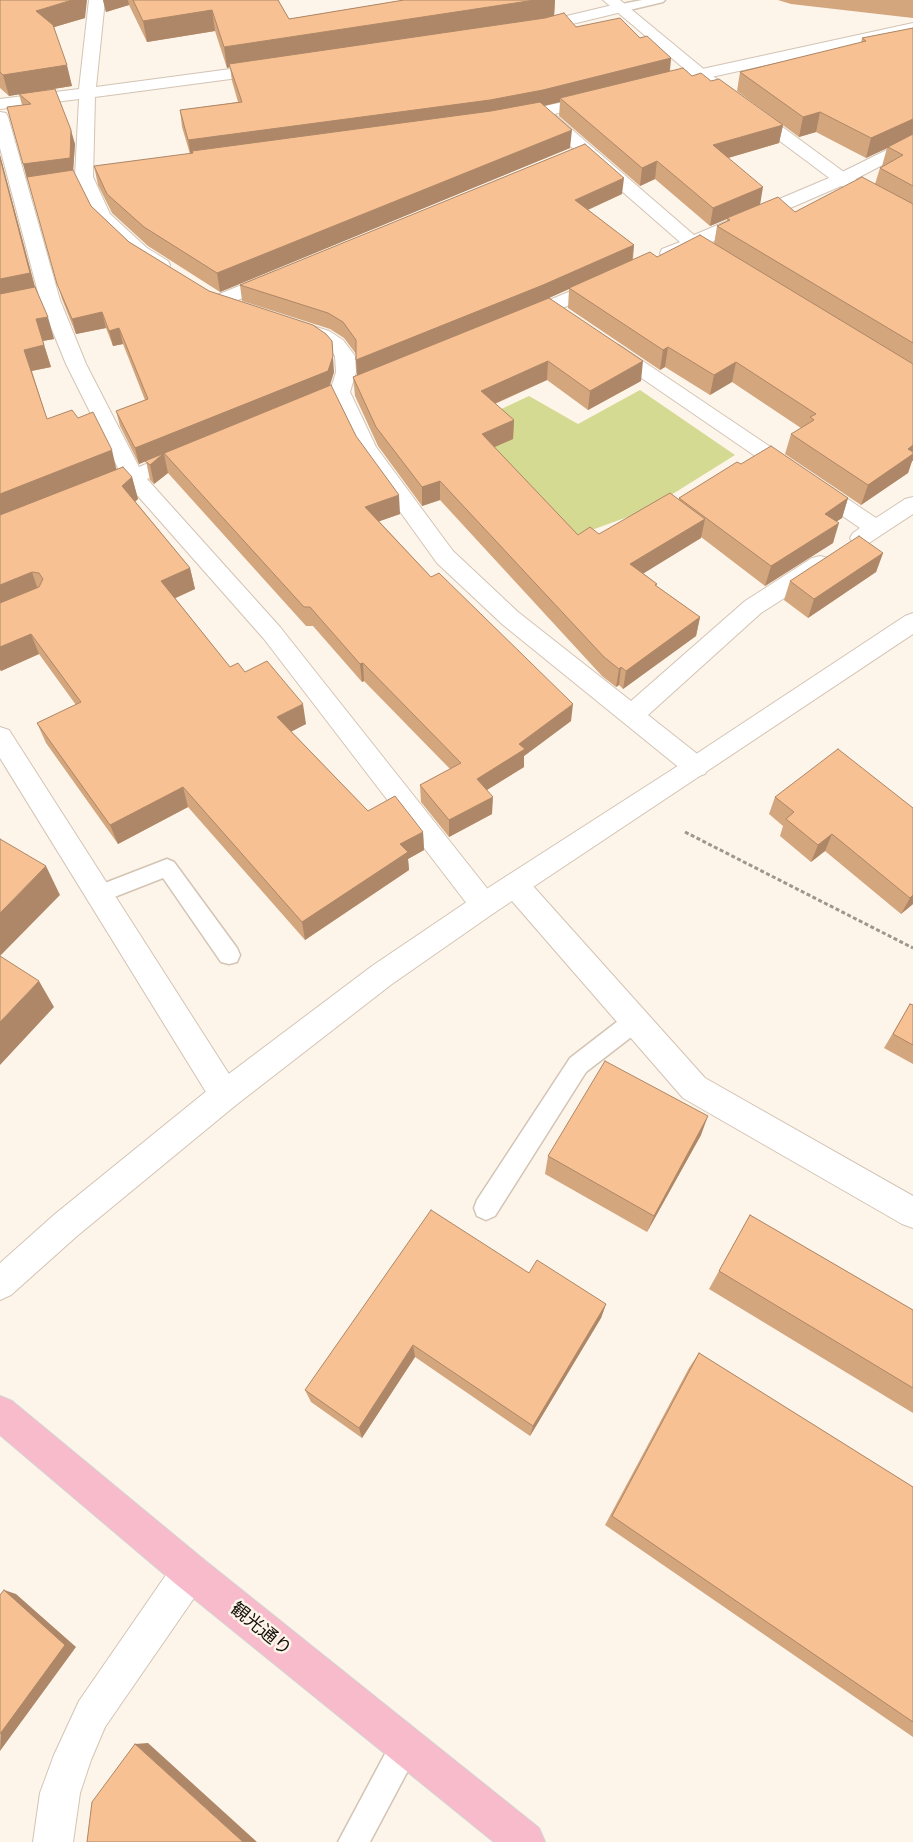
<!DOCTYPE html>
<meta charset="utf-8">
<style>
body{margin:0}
canvas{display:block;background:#fdf4ea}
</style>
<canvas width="913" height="1842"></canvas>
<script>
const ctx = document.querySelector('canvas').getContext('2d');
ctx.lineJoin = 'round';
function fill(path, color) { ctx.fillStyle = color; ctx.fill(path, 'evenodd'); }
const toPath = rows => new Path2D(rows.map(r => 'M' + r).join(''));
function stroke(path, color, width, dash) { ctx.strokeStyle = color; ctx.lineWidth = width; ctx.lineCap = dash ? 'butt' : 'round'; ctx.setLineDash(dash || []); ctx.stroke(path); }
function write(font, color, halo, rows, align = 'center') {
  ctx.font = font + ' "Playfair Display","Noto Sans JP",serif'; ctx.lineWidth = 5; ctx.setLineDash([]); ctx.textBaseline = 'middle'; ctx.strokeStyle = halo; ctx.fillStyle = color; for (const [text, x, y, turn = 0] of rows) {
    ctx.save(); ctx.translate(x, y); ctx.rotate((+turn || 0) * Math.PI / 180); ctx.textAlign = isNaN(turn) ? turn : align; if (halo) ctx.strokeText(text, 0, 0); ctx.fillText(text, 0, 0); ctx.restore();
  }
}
fill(toPath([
 [640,390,735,455,647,510,575,536,465,426,529,396,578,424]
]), '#d5da92');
const service = toPath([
 [642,0,665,0,663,2,621,12,615,8,617,5,642,0],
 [167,859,174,862,237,948,240,955,237,962,229,964,221,962,163,878,99,903,92,900,89,894,92,888,167,859],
 [635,1011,643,1014,646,1021,643,1028,586,1072,495,1216,486,1220,477,1216,474,1208,477,1200,570,1058,627,1014,635,1011],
 [406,1731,417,1735,421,1746,370,1842,338,1842,395,1735,406,1731]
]);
const minor = toPath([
 [89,0,105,0,96,87,268,64,274,66,276,69,274,72,268,74,95,97,93,177,110,214,147,248,168,261,170,265,168,269,161,271,154,269,133,256,93,216,75,177,79,99,0,109,0,99,79,89,89,0],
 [621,3,626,5,629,8,626,11,535,33,529,31,527,28,529,25,621,3],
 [913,23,913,33,670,86,664,84,662,81,664,78,670,76,913,23],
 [595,95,601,96,603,100,601,104,554,114,694,235,836,175,913,137,913,149,848,183,707,244,715,251,713,255,706,257,691,250,669,259,662,257,660,253,662,249,680,242,538,118,515,123,509,122,507,118,509,114,595,95],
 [0,112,6,113,8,117,60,300,86,364,139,467,174,452,182,450,190,452,193,457,190,462,147,479,280,627,494,897,498,905,494,913,484,916,474,913,264,639,130,487,97,499,89,497,86,492,89,487,121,474,66,364,40,300,0,148,0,112],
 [276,271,283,273,285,277,283,281,226,305,219,307,212,305,209,301,212,297,276,271],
 [602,278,609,280,611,284,609,288,530,322,523,324,516,322,513,318,516,314,602,278],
 [297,321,329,331,343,340,355,356,356,372,350,392,376,447,453,551,518,612,631,701,745,601,812,558,820,556,828,558,831,564,828,570,761,613,648,715,705,760,709,767,705,774,696,777,687,774,502,624,437,563,355,449,330,392,336,372,335,356,329,348,315,339,290,331,287,327,290,323,297,321],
 [612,343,619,345,876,518,905,499,913,497,913,514,869,543,861,546,853,543,850,538,853,533,860,528,605,353,602,349,605,345,612,343],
 [0,727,9,730,236,1085,240,1095,236,1105,225,1109,214,1105,0,758,0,727],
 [515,874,525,877,705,1078,913,1196,913,1228,902,1224,683,1098,505,893,501,885,505,877,515,874],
 [190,1554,203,1559,208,1572,203,1585,105,1727,91,1760,80,1793,73,1842,33,1842,40,1793,54,1755,79,1701,177,1559,190,1554]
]);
const tertiary = toPath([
 [603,0,620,0,706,71,848,175,913,211,913,223,907,222,836,183,694,77,603,0],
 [913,613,913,634,494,913,392,984,236,1105,77,1236,11,1295,0,1300,0,1263,55,1214,214,1085,372,966,474,897,687,760,905,616,913,613]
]);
const trunk = toPath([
 [0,1396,12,1401,203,1559,539,1828,545,1842,494,1842,177,1585,0,1435,0,1396]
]);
stroke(service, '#d3c4b4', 3);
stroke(minor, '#d3c4b4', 2);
stroke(tertiary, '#d3c4b4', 2);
stroke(trunk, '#d5d4d3', 2);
stroke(toPath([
 [685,832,913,948]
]), '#9f978f', 3, [4, 2.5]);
fill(service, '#fff');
fill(minor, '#fff');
fill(tertiary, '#fff');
fill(trunk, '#f8bbcb');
fill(toPath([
 [0,0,85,18,54,27,72,86,40,91,75,144,73,171,91,206,129,242,334,372,330,386,356,436,400,514,379,521,431,577,571,721,524,756,524,767,487,790,492,814,449,837,421,802,420,785,450,769,364,681,362,682,313,626,306,626,168,473,154,484,150,480,146,461,139,464,120,426,116,411,145,400,123,344,113,346,106,328,76,334,62,299,7,107,22,105,19,94,9,96,0,88],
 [103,0,278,0,289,19,404,0,555,0,554,15,576,27,640,38,671,58,670,72,711,81,783,125,779,143,728,158,760,205,795,212,875,184,880,168,882,166,887,148,866,158,816,132,799,137,737,91,740,72,861,43,862,38,913,28,913,461,912,461,908,473,861,505,785,454,791,434,801,428,732,382,710,395,665,367,660,370,568,308,569,289,549,298,641,381,588,410,547,380,495,404,514,420,513,439,494,447,578,535,599,534,679,499,679,498,741,464,848,498,842,518,837,521,833,543,765,586,701,537,701,538,643,573,657,584,656,586,700,617,696,636,623,689,619,685,616,687,602,676,440,500,422,506,378,446,355,396,353,377,357,375,356,354,344,338,330,329,242,301,240,285,622,194,588,210,634,245,633,260,657,257,714,244,717,226,727,221,727,219,710,226,655,179,640,186,559,116,560,102,544,106,570,148,220,292,148,246,112,213,98,185,94,166,190,154,182,127,180,110,238,102,232,81,230,67,227,68,215,31,147,42,129,5,106,12],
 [778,0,913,0,913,18,791,4],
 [0,155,35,287,54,339,43,341,51,367,32,371,47,419,117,469,132,477,138,499,135,501,190,568,195,589,175,598,230,667,245,672,306,724,291,731,368,811,423,832,424,850,408,859,409,870,305,940,188,807,118,844,46,743,37,723,76,705,39,654,1,671,0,670],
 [883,553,876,572,808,618,784,600,790,581],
 [775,797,913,808,913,904,901,914,825,851,811,862,780,836,783,826,769,814],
 [910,1004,913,1005,913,1064,884,1048],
 [701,1135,647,1232,545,1174,548,1156],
 [750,1215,913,1310,913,1413,709,1289],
 [529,1273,606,1304,601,1318,530,1436,415,1357,362,1438,311,1402,305,1390],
 [699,1353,913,1487,913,1737,605,1525,689,1368]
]), '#d4a67e');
fill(toPath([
 [72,0,87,0,85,18,41,31,36,11],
 [103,0,128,0,129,5,106,12],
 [535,0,555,0,554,18,229,64,230,67,227,68,224,47],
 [212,10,215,31,147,42,143,21],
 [671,58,669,75,560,98,560,102,543,106,191,157,188,140],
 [67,65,72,86,9,96,3,75],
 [820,112,816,132,799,137,803,117],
 [913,119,913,136,866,158,871,138],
 [783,125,779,143,711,163,713,145],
 [71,130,75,144,73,172,27,179,23,164],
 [572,130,570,148,220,292,217,273],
 [0,155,37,295,0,302],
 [657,161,655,179,640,186,642,168],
 [624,178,622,194,574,216,575,200],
 [763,187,760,205,710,226,713,208],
 [634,245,632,261,542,301,357,376,356,360],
 [102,312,106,328,76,334,72,319],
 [48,317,54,339,42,341,36,319],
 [119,328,123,344,113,346,109,331],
 [332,341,334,372,329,387,164,454,168,473,154,484,150,465,163,454,139,464,135,448],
 [44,345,51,367,31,371,24,350],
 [668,347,665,367,660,370,663,350],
 [548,361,547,380,480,410,481,391],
 [643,361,641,381,588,410,590,391],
 [736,362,732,382,710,395,714,375],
 [514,420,513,439,481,453,482,434],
 [913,445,913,461,912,461,908,473,861,505,868,485,908,449],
 [112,450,117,472,0,519,0,494],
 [132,477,138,499,128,508,122,486],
 [440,481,440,500,422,506,422,487],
 [399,495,400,514,366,526,365,507],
 [848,498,842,518,819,533,825,514],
 [705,519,701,538,628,583,630,564],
 [839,523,833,543,765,586,771,566],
 [883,553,876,572,808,618,814,599],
 [190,568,195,589,167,602,161,581],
 [32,572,39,593,0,609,0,585],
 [700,617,696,636,623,689,626,671],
 [31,634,39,654,1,671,0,669,0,647],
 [363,663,364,681,362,682,360,664],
 [621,667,619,685,616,687,619,669],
 [303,704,306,724,281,737,277,717],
 [573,704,571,721,524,756,524,767,477,796,477,779,519,744],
 [183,787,188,807,118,844,110,825],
 [493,797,492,814,449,837,449,820],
 [423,832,424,850,408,859,409,870,305,940,302,922,400,844],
 [832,834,825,851,811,862,818,845],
 [46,866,60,895,0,956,0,913],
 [913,895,913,904,901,914,910,898],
 [39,981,54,1007,0,1065,0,1022],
 [708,1116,701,1135,647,1232,654,1216],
 [606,1304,601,1318,530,1436,533,1426],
 [413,1345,415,1357,362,1438,359,1428],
 [4,1590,16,1594,76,1647,0,1751],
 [148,1743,257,1842,243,1842,135,1744]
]), '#ad8767');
const building = toPath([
 [0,0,72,0,36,11,53,25,67,65,3,75,0,72,0,0],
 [133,0,278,0,289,19,404,0,535,0,224,47,212,10,143,21,133,0],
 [564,13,576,27,620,18,640,38,647,36,671,58,543,90,490,100,188,140,180,110,242,102,229,64,545,18,564,13],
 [913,28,913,119,871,138,820,112,803,117,740,72,866,41,862,38,913,28],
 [683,68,692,76,701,73,711,81,719,79,783,125,713,145,763,187,713,208,657,161,642,168,560,98,683,68],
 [55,89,71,130,70,158,23,164,7,107,31,104,19,94,55,89],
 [540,102,572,130,217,273,144,227,107,194,94,166,193,153,192,151,491,111,540,102],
 [913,134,913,186,880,168,903,155,888,147,913,134],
 [585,144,624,178,575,200,634,245,543,285,356,360,356,340,343,322,328,313,240,285,585,144],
 [0,158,30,273,0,279,0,158],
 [73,170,91,206,129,242,209,291,313,325,326,334,332,341,333,356,328,371,135,448,116,411,148,399,119,328,109,331,102,312,72,319,57,284,27,177,73,170],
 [862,177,913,204,913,343,717,226,730,220,727,218,778,197,795,212,862,177],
 [700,235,913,364,913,445,908,449,913,452,913,454,868,485,791,434,814,420,810,417,816,414,736,362,714,375,668,347,663,350,569,288,650,252,657,257,700,235],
 [35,287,48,317,36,319,44,345,24,350,47,419,72,410,78,418,93,412,112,450,0,494,0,294,35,287],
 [549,298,643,361,590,391,548,361,481,391,514,420,482,434,578,535,590,527,599,534,670,493,705,519,630,564,657,584,655,585,700,617,626,671,621,667,619,669,604,657,440,481,422,487,376,427,353,377,549,298],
 [331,385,356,436,399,495,365,507,431,577,439,573,573,704,519,744,525,749,477,779,493,797,449,820,420,785,461,763,363,663,360,664,310,607,304,607,164,453,150,465,145,461,331,385],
 [771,446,848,498,825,514,839,523,771,566,679,498,737,462,741,464,771,446],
 [123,467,132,477,122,486,190,568,161,581,230,667,238,663,245,672,267,661,303,704,277,717,368,811,395,796,423,832,400,844,408,852,302,922,183,787,110,825,37,723,81,702,31,634,0,647,0,603,39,587,43,579,39,573,32,572,0,585,0,515,123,467],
 [859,536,883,553,814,599,790,581,859,536],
 [838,749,913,808,913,895,910,898,832,834,818,845,786,819,794,812,775,797,838,749],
 [0,839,46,866,0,913,0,839],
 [0,956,39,981,0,1022,0,956],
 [910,1004,913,1005,913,1045,893,1034,910,1004],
 [605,1061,708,1116,654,1216,548,1156,605,1061],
 [431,1210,529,1273,537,1260,606,1304,533,1426,413,1345,359,1428,305,1390,431,1210],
 [750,1215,913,1310,913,1388,719,1271,750,1215],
 [699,1353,913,1487,913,1722,612,1516,699,1353],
 [4,1590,65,1645,0,1734,0,1595,4,1590],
 [135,1744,243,1842,87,1842,92,1802,135,1744]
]);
fill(building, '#f7c193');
stroke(building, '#ad8767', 1);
write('18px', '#16100b', '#fdf4ea', [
 ["観光通り",261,1629,39]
]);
</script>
